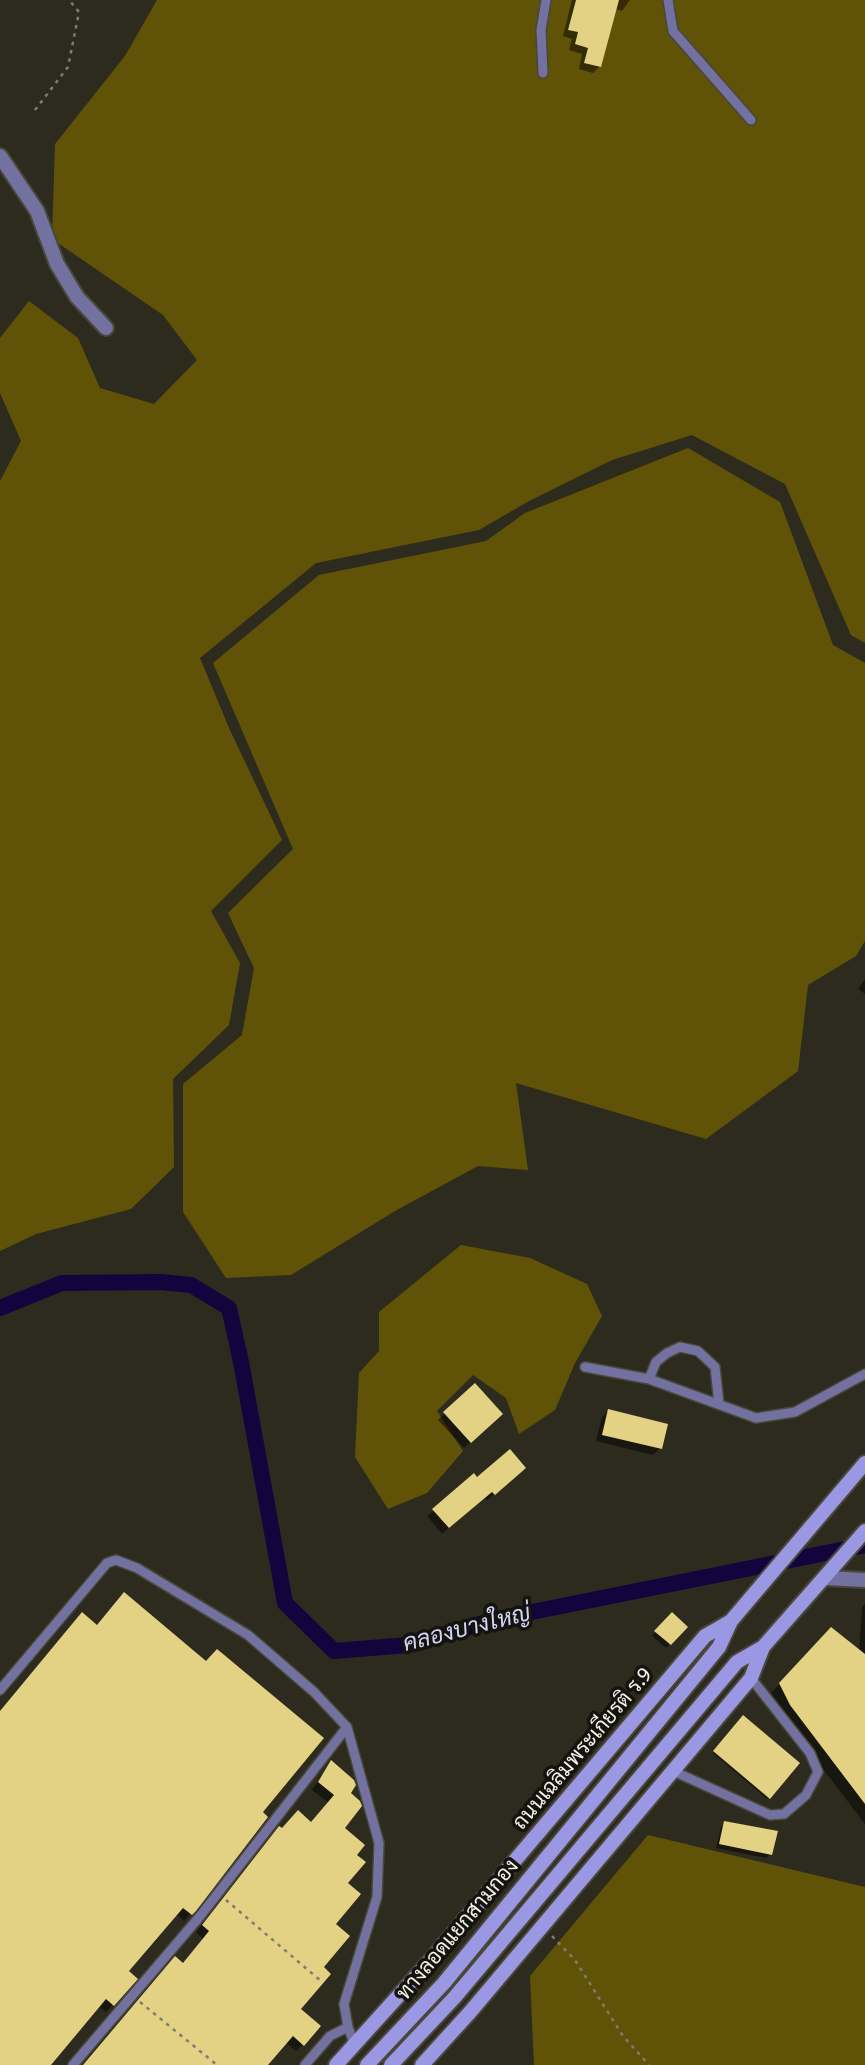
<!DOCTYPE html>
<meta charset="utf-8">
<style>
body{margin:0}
canvas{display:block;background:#2d2b1d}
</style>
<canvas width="865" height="2065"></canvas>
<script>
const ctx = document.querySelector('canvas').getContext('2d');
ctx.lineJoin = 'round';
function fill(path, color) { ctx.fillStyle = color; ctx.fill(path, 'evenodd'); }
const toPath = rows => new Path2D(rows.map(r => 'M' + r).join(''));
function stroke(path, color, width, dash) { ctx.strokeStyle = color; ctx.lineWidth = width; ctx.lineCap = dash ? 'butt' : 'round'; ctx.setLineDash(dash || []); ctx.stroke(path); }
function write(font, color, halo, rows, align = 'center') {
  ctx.font = font + ' "Fira Sans",Sarabun,sans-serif'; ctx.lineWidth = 7; ctx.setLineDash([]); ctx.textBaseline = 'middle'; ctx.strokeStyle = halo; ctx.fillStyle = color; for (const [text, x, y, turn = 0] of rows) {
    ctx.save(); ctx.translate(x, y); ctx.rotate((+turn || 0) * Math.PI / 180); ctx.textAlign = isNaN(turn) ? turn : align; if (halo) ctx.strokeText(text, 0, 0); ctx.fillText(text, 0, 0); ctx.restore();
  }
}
fill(toPath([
 [157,0,865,0,865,643,851,635,785,484,692,435,612,460,529,501,479,530,316,563,200,658,229,728,282,840,211,911,240,963,229,1025,173,1079,174,1167,131,1209,36,1234,0,1251,0,481,21,441,0,393,0,338,29,301,78,338,100,388,154,404,197,360,163,315,52,239,55,144,125,56],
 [688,448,780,502,833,645,865,663,865,941,856,956,808,985,798,1071,706,1139,516,1083,528,1170,478,1166,395,1211,291,1275,226,1278,183,1212,183,1084,242,1035,254,968,228,913,293,849,213,663,319,575,486,541,525,513],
 [461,1245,530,1258,587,1284,602,1316,575,1363,555,1410,519,1434,506,1398,473,1375,437,1411,463,1451,427,1493,388,1509,355,1457,359,1373,379,1351,379,1312],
 [648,1835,865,1887,865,2065,534,2065,530,1976]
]), '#605308');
fill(toPath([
 [572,0,630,0,622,11,615,9,600,66,593,73,579,69,582,54,569,50,572,39,563,36],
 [865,979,865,994,858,989],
 [475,1385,501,1414,464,1448,438,1420],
 [608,1411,660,1448,653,1455,596,1441,602,1417],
 [518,1474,487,1500,484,1497,442,1534,427,1516,477,1480],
 [865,1604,865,1824,781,1714,771,1693,831,1630,859,1653,862,1607],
 [672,1614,685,1627,666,1648,652,1636],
 [0,1713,260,1812,194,1909,184,1921,176,1914,127,1971,135,1979,106,2012,98,2006,49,2065,0,2065],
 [743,1717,798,1763,767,1799,713,1753],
 [331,1762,349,1793,342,1828,355,1855,321,1968,298,2009,303,2044,296,2051,285,2042,266,2065,84,2065,182,1965,203,1939,196,1932,272,1835,281,1830,310,1824,329,1803,312,1790],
 [725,1823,771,1854,766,1858,716,1848,721,1827]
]), '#0007');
stroke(toPath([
 [0,1308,62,1283,161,1282,191,1285,229,1308,241,1362,285,1603,334,1651,408,1645,497,1619,865,1545]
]), '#14043e', 16);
fill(toPath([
 [576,0,619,0,601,67,584,63,588,48,575,44,578,32,568,30],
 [475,1383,503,1414,471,1443,443,1412],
 [608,1409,668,1424,662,1449,602,1435],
 [510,1449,526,1468,495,1495,492,1492,449,1528,432,1509,474,1473,477,1477],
 [124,1592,206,1661,217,1649,324,1738,263,1812,268,1817,196,1911,192,1915,183,1908,129,1971,138,1979,114,2006,106,1999,51,2065,0,2065,0,1711,82,1612,97,1625],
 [672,1612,688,1627,671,1645,654,1631],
 [831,1627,865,1654,865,1804,790,1705,779,1683],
 [743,1715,800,1763,770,1799,713,1751],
 [331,1760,354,1780,356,1785,351,1793,360,1801,362,1806,345,1828,365,1845,357,1855,366,1862,348,1883,361,1894,336,1924,350,1936,324,1967,331,1974,301,2009,321,2026,304,2046,293,2036,268,2065,83,2065,175,1956,183,1963,209,1931,202,1925,279,1826,282,1828,298,1810,311,1822,334,1795,318,1782],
 [724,1821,778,1831,772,1855,719,1844]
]), '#e3d284');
const lane = toPath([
 [668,0,673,31,751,120],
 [543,73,541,30,546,0],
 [585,1367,649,1379,756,1418,795,1412,865,1374],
 [649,1379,656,1362,667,1353,680,1347,698,1351,715,1367,719,1404],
 [0,1690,107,1563,116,1560,137,1568,248,1635,314,1692,347,1727],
 [673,1771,770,1815,784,1814,806,1795,818,1772,810,1753,751,1678],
 [73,2065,201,1915,347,1727,379,1843,377,1897,344,2004,348,2027,354,2043],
 [305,2065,330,2036,348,2027]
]);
const street = toPath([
 [0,156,37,211,57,264,77,297,106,328],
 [825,1578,865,1580]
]);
const secondary = toPath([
 [336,2065,429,1962,705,1636,731,1621,865,1463],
 [367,2065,444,1983,719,1647,731,1621],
 [391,2065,454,1998,737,1662,763,1647],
 [422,2065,471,2011,751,1678,763,1647,865,1531]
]);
stroke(lane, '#49473a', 12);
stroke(street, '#49473a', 18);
stroke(secondary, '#49473a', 18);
stroke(toPath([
 [35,110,68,67,79,12,69,0],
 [226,1900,321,1981],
 [552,1936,575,1960,623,2036,649,2065],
 [140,2002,217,2065]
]), '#7e7d71', 2.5, [3.5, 5]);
stroke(lane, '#7271a0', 9);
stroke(street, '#7271a0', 14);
stroke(secondary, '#9b98e3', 14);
write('21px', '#f3f2e9', '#14130d', [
 ["ถนนเฉลิมพระเกียรติ ร.9",583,1749,-50],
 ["ทางลอดแยกสามกอง",458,1930,-50]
]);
write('italic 23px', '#d4d5fb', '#14130d', [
 ["คลองบางใหญ่",467,1629,-14]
]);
</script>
